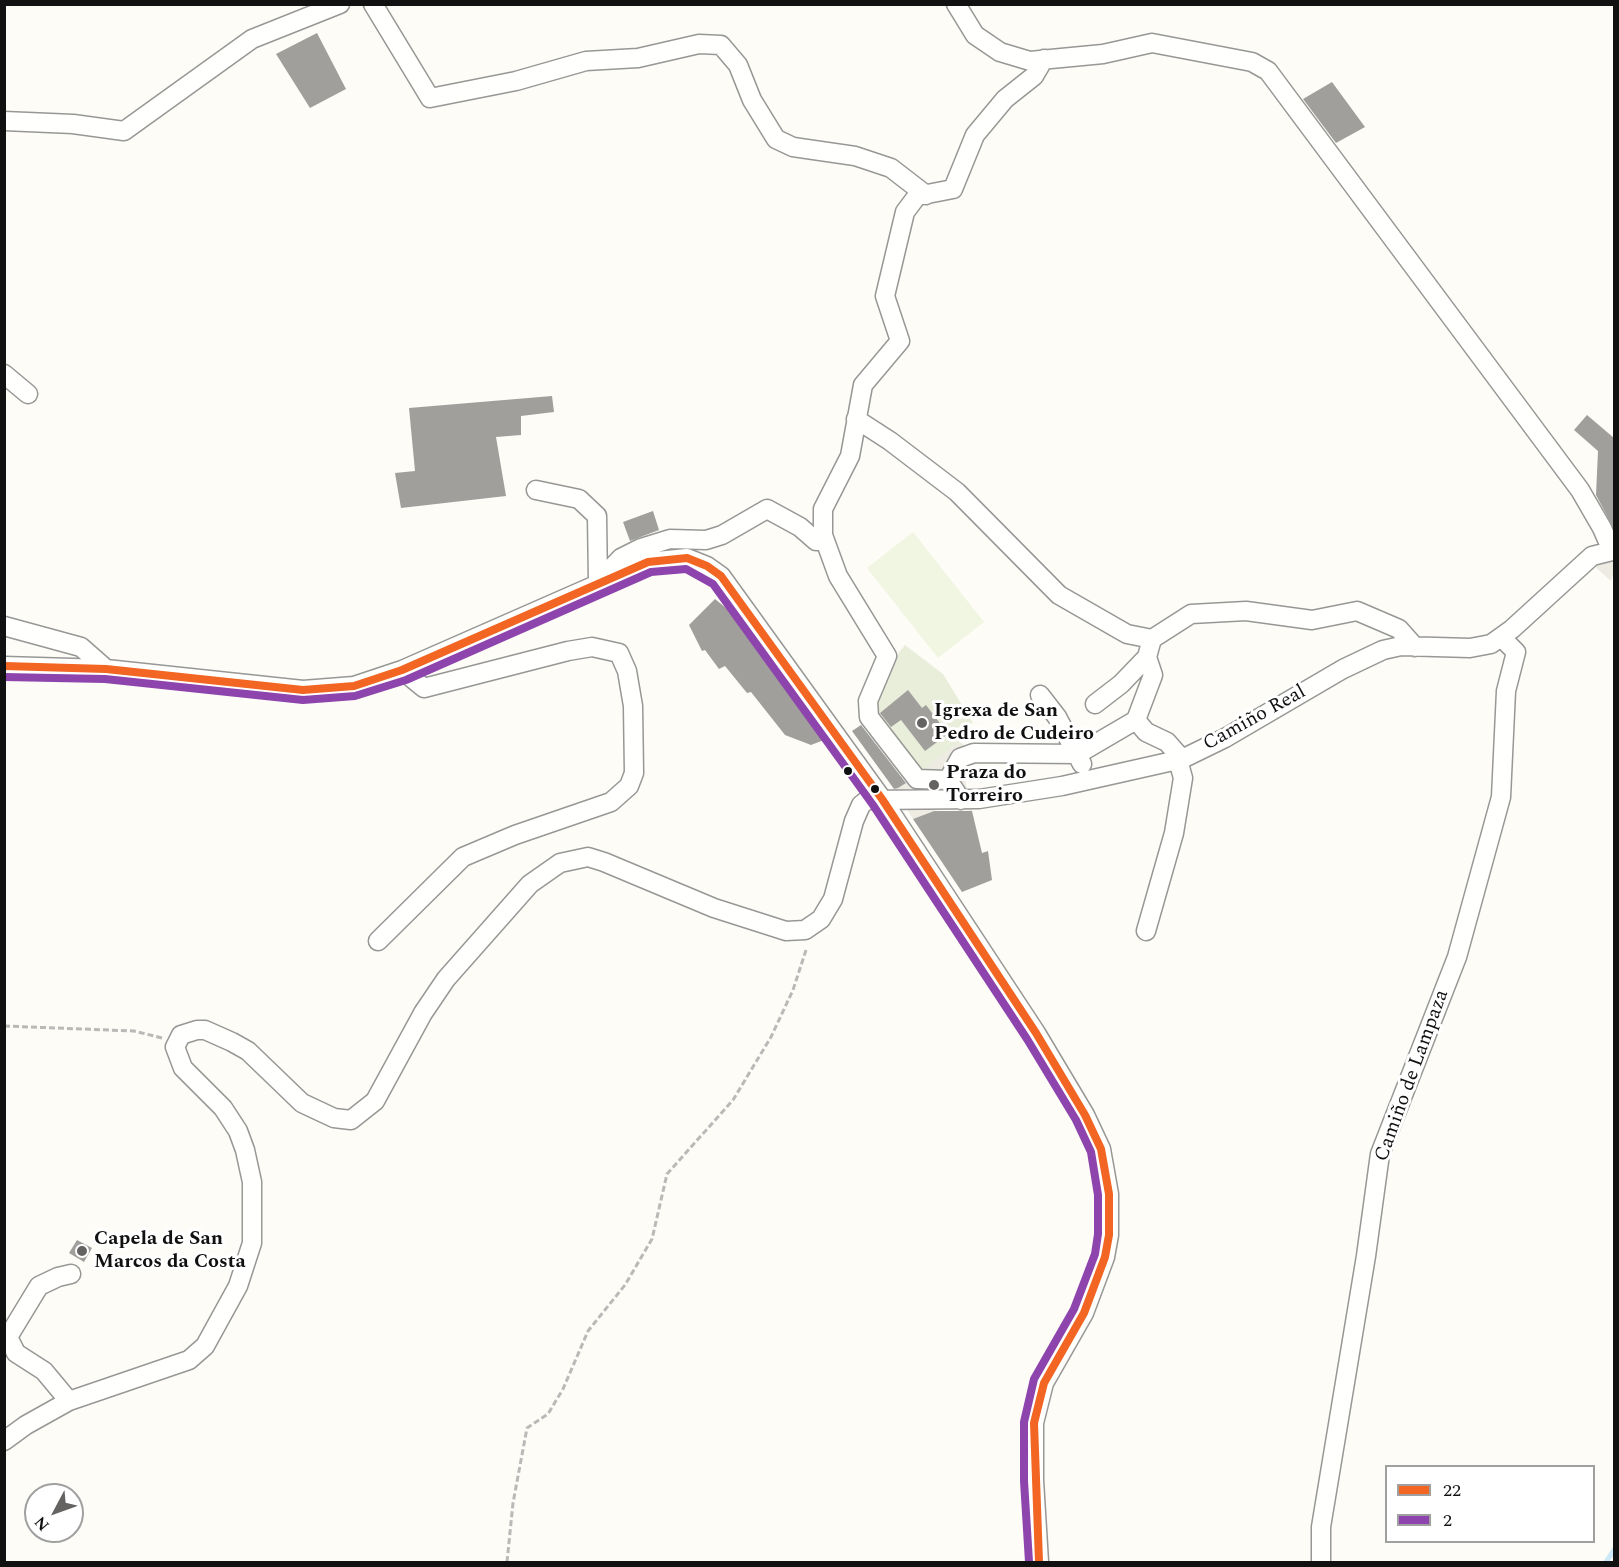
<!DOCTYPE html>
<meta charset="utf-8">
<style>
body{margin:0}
#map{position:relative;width:1619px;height:1567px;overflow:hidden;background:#fdfcf7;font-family:Spectral,serif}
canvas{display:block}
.frame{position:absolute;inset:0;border:6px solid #111;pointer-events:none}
.legend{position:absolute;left:1385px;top:1465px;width:210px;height:78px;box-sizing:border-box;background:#fff;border:2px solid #a0a0a0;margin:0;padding:8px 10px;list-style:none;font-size:18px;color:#111}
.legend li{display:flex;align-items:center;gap:12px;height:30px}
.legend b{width:30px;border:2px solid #a0a0a0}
.north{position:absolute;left:24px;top:1483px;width:60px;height:60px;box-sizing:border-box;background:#fff;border:2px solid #a0a0a0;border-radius:50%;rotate:229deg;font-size:16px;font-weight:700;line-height:24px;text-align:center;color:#111}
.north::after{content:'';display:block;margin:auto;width:21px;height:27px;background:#646362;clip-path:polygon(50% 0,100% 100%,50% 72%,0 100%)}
</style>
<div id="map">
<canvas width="1619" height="1567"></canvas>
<div class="frame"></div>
<ul class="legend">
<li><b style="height:8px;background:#f26522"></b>22</li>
<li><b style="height:8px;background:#8e44ad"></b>2</li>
</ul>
<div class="north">N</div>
</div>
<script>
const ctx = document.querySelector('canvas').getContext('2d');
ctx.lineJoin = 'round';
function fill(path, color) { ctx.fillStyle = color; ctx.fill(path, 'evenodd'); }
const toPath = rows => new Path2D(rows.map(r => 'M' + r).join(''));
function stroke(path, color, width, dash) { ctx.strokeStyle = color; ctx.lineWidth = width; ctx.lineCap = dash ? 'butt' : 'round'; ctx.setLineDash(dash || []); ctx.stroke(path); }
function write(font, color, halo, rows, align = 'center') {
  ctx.font = font + ' Spectral,serif'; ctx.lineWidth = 6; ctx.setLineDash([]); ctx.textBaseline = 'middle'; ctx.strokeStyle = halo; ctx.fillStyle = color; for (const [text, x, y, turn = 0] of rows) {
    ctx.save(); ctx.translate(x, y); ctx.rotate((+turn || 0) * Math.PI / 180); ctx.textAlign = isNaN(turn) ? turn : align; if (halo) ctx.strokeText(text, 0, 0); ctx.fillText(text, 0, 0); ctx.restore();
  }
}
fill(toPath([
 [905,645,943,674,973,723,956,728,960,742,917,775,876,720,873,706,884,671]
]), '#e9eedb');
fill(toPath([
 [913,532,984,622,938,658,867,568]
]), '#f0f6e1');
fill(toPath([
 [1607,536,1614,537,1614,571,1611,581,1583,556],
 [960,742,969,749,962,767,972,811,943,807,913,819,895,790]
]), '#edebe2');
stroke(toPath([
 [1606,1562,1614,1550]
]), '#cde8f7', 5);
fill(toPath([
 [317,33,346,89,310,108,276,54],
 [1332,82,1365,127,1336,143,1303,99],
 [552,396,554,412,521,416,521,435,496,437,506,496,401,508,395,473,415,471,409,408],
 [1587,415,1614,438,1614,529,1596,495,1598,451,1574,430],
 [653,511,659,530,630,541,623,522],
 [715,599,726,608,793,695,824,740,811,745,785,735,751,692,747,693,725,666,719,669,705,650,702,651,689,625],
 [908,690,922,708,926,705,948,734,925,751,901,720,891,727,880,713],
 [861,725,906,783,898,788,894,789,852,731],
 [934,811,972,811,982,853,988,851,992,880,962,892,913,819],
 [77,1240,92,1248,84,1262,69,1253]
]), '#a19f9c');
const minor = toPath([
 [373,4,430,98,516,81,586,61,638,58,699,44,721,45,738,65,752,100,776,139,793,147,855,156,891,168,926,195],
 [956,4,975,35,1000,52,1030,61,1103,54,1152,43,1252,62,1268,71,1580,490,1602,528,1612,551],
 [4,121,73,124,124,131,252,39,340,4],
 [4,374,28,394],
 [856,419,890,441,957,492,1059,595,1127,634,1152,639,1191,614,1246,611,1312,620,1357,611,1399,629,1415,647],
 [536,490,579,499,597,516,598,583],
 [602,578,621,558,641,548,670,539,706,540,722,535,767,509,800,527,816,541,825,541],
 [4,626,81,647,106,669],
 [4,666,106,669,303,690,354,686,402,670,648,562,687,558,707,566,721,576,882,799,1036,1033,1085,1115,1101,1149,1109,1194,1109,1235,1105,1257,1084,1313,1044,1383,1034,1423,1034,1480,1039,1562],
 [1040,695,1057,717,1082,764],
 [1095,704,1121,684,1147,657],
 [1136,720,1146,732,1167,742,1182,759],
 [948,780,960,758,974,753,1078,754,1136,720,1153,675,1147,657,1152,639],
 [961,800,948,780,917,779,869,717,868,701,887,656,838,576,823,535,823,509,850,456,863,385,900,341,885,296,905,212,917,196,953,189,975,135,1005,99,1034,76,1044,59],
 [1146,931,1174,833,1183,778,1178,760],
 [378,941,463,857,515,835,611,802,629,786,634,773,633,706,627,671,619,653,592,647,568,651,424,688,402,670],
 [69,1401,44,1371,16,1353,8,1337,39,1286,58,1277,71,1274],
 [4,1441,26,1425,69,1401,189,1360,205,1346,238,1286,252,1243,252,1182,245,1150,238,1131,223,1108,183,1068,175,1047,181,1035,197,1030,205,1030,232,1042,248,1051,302,1103,334,1118,351,1120,375,1101,423,1013,446,979,530,884,560,863,588,857,604,862,714,908,786,931,805,930,821,919,833,899,854,821,861,805,867,800,979,799,1062,786,1182,759,1225,738,1343,669,1383,650,1401,646,1470,648,1491,644,1512,629,1592,556,1612,551],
 [1321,1562,1321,1527,1366,1256,1380,1154,1457,957,1501,797,1506,691,1516,652,1501,637]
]);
stroke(minor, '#979795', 21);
stroke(toPath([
 [4,1026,134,1031,162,1038],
 [507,1562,513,1503,527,1428,548,1414,563,1389,588,1331,625,1285,652,1239,667,1174,733,1100,771,1037,793,990,807,947]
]), '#b9b9b8', 3, [6, 3]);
stroke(minor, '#fffffe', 18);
stroke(toPath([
 [4,666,106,669,303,690,354,686,402,670,648,562,687,558,707,566,721,576,882,799,1036,1033,1085,1115,1101,1149,1109,1194,1109,1235,1105,1257,1084,1313,1044,1383,1034,1423,1039,1562]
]), '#f26522', 8);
stroke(toPath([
 [4,677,105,679,303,700,355,696,406,680,651,572,686,569,713,584,873,805,1027,1039,1076,1120,1091,1152,1098,1195,1098,1234,1095,1254,1074,1309,1034,1379,1024,1422,1024,1481,1029,1562]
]), '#8e44ad', 8);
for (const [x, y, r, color] of [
 [922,723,6,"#646362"],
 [848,771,5,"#111"],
 [934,785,6,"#646362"],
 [875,789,5,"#111"],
 [82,1251,6,"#646362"]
]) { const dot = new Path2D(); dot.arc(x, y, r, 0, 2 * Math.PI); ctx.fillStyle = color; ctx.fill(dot); stroke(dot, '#fff', 2); }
write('bold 20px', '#111', '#fff', [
 ["Igrexa de San",934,712],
 ["Pedro de Cudeiro",934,735],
 ["Praza do",946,774],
 ["Torreiro",946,797],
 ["Capela de San",94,1240],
 ["Marcos da Costa",94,1263]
], 'left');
write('20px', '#111', '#fff', [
 ["Camiño Real",1255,719,-29],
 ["Camiño de Lampaza",1413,1076,-70]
]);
</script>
